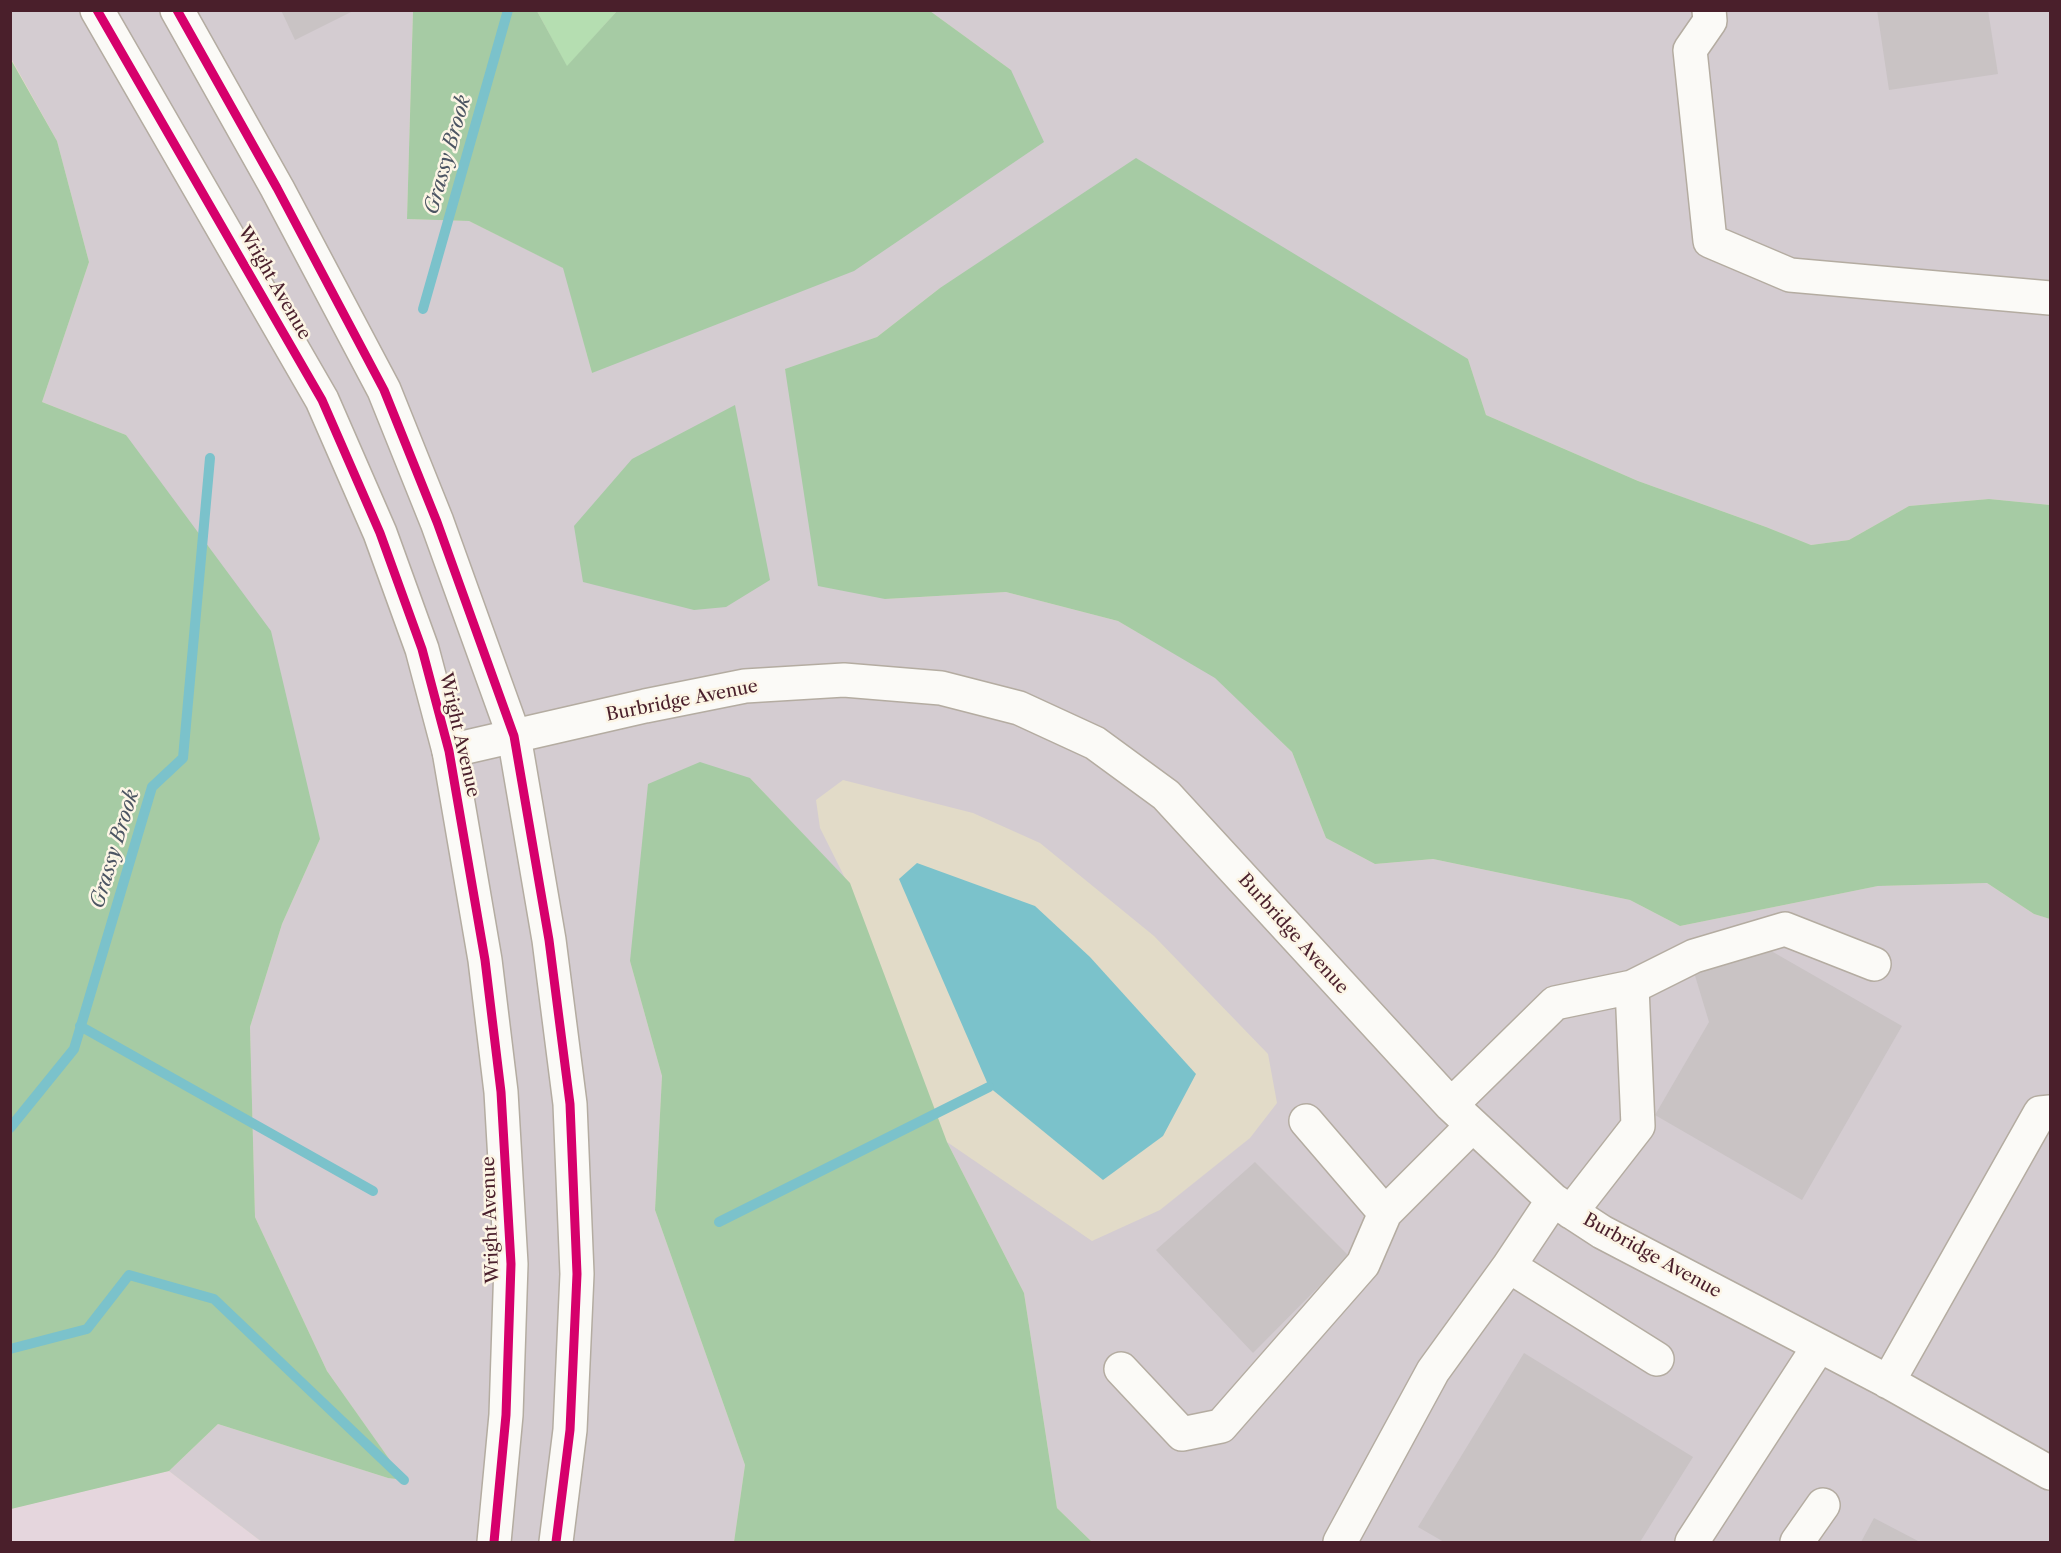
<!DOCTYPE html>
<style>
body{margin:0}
#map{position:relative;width:2061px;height:1553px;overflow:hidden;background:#e2dbc8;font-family:"Libre Caslon Text",serif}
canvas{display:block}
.frame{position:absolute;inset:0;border:12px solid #4a1f2b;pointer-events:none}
</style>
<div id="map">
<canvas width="2061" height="1553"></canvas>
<div class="frame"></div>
</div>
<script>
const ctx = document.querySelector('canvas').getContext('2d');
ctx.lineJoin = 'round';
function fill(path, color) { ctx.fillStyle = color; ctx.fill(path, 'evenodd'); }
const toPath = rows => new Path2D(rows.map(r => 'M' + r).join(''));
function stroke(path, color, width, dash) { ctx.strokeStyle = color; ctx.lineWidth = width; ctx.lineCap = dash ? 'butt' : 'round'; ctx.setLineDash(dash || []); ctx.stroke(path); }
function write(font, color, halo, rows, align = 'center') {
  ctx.font = font + ' "Libre Caslon Text",serif'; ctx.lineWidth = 5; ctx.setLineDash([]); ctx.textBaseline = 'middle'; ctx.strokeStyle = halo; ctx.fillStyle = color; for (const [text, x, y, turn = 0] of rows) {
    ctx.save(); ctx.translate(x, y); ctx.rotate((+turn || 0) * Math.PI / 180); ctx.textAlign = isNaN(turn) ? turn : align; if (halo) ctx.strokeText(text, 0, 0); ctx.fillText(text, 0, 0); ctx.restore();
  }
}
fill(toPath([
 [169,1471,262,1542,11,1542,10,1509]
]), '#e5d6dd');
fill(toPath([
 [10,11,413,11,407,219,469,221,564,268,592,373,1011,70,930,11,2050,11,2050,505,1989,499,1909,506,1849,540,1811,545,1766,527,1638,481,1486,415,1468,359,940,288,877,337,785,370,885,599,1006,592,1118,621,1215,677,1292,752,1326,838,1375,864,1433,859,1630,900,1680,926,1878,886,1987,883,2034,914,2050,919,2050,1542,1092,1542,1057,1508,1024,1293,947,1142,1092,1241,1160,1210,1250,1138,1277,1103,1268,1054,1154,936,1040,843,973,813,843,780,816,800,820,828,846,880,750,778,630,961,662,1076,655,1210,745,1465,734,1542,262,1542,169,1471,218,1424,388,1478,403,1479,327,1371,255,1217,250,1027,282,924,320,839,126,435,42,402,89,262,57,141,11,58]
]), '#d4ccd1');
fill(toPath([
 [537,11,617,11,567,67]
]), '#b5deb1');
fill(toPath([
 [413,11,537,11,567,66,617,11,930,11,1011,70,1044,142,854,271,592,373,563,268,469,221,407,219],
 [10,58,57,141,89,262,42,402,126,435,271,631,320,839,282,924,250,1027,255,1217,327,1371,404,1480,388,1478,218,1424,169,1471,11,1509],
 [1136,158,1468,359,1486,415,1638,481,1766,527,1811,545,1849,540,1909,506,1989,499,2050,505,2050,919,2034,914,1987,883,1878,886,1680,926,1630,900,1433,859,1375,864,1326,838,1292,752,1215,678,1118,621,1006,592,885,599,818,586,785,369,877,337,940,288],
 [735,405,770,580,726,607,694,610,583,582,574,526,632,459],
 [700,762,750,778,850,883,947,1142,1024,1293,1057,1508,1092,1542,734,1542,745,1465,655,1210,662,1076,630,961,648,784]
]), '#a6cba4');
fill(toPath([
 [917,863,1035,906,1090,957,1196,1074,1163,1136,1103,1180,989,1087,899,879]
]), '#7bc2cb');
stroke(toPath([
 [423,309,508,10],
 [80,1026,373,1191],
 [10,1128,74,1049,152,787,183,758,210,458],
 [719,1222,989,1087],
 [10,1349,87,1329,129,1275,214,1299,404,1480]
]), '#7bc2cb', 10);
fill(toPath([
 [281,10,355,10,295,40],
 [1877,10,1988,10,1998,74,1889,90],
 [1766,948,1902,1026,1802,1200,1655,1115,1709,1022,1693,969],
 [1255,1162,1349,1256,1253,1353,1156,1250],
 [1524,1353,1693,1457,1640,1542,1444,1542,1418,1527],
 [1874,1518,1920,1542,1861,1542]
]), '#c9c3c4');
const minor = toPath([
 [1709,10,1710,21,1690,50,1710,241,1790,275,2050,298],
 [449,751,645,706,745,686,844,680,941,688,1019,708,1095,743,1166,795,1451,1105,1553,1200,1602,1232,1887,1381,2050,1473],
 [1451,1105,1555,1003,1632,987],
 [1306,1121,1385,1213,1472,1126],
 [1553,1200,1509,1266,1657,1359],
 [1571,1212,1638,1126,1632,987,1694,956,1785,929,1874,964],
 [1121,1369,1182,1434,1221,1426,1363,1264,1385,1213],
 [1888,1382,2040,1113,2050,1112],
 [1340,1542,1433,1371,1509,1266],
 [1692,1542,1819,1346],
 [1797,1542,1823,1505]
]);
const major = toPath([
 [97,10,322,400,380,533,422,649,449,751,485,960,501,1092,511,1264,506,1415,494,1542],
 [177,10,277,188,384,390,437,522,514,736,549,940,570,1104,577,1274,570,1430,556,1542]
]);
stroke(minor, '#b4aca1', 36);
stroke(major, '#b4aca1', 36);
stroke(minor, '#fbfaf7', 33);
stroke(major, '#fbfaf7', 33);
stroke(toPath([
 [97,10,322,400,380,533,422,649,449,751,485,960,501,1092,511,1264,506,1415,494,1542],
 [177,10,277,188,384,390,437,522,514,736,549,940,570,1104,577,1274,570,1430,556,1542]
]), '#d6006c', 9);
write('18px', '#4a1f2b', '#fcf5e5', [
 ["Wright Avenue",274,283,60],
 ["Burbridge Avenue",682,701,-11],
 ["Wright Avenue",459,735,77],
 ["Burbridge Avenue",1293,934,48],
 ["Wright Avenue",491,1220,-92],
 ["Burbridge Avenue",1652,1256,29]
]);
write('italic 20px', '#4c5563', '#fcf5e5', [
 ["Grassy Brook",448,155,-74],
 ["Grassy Brook",115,849,-73]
]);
</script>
